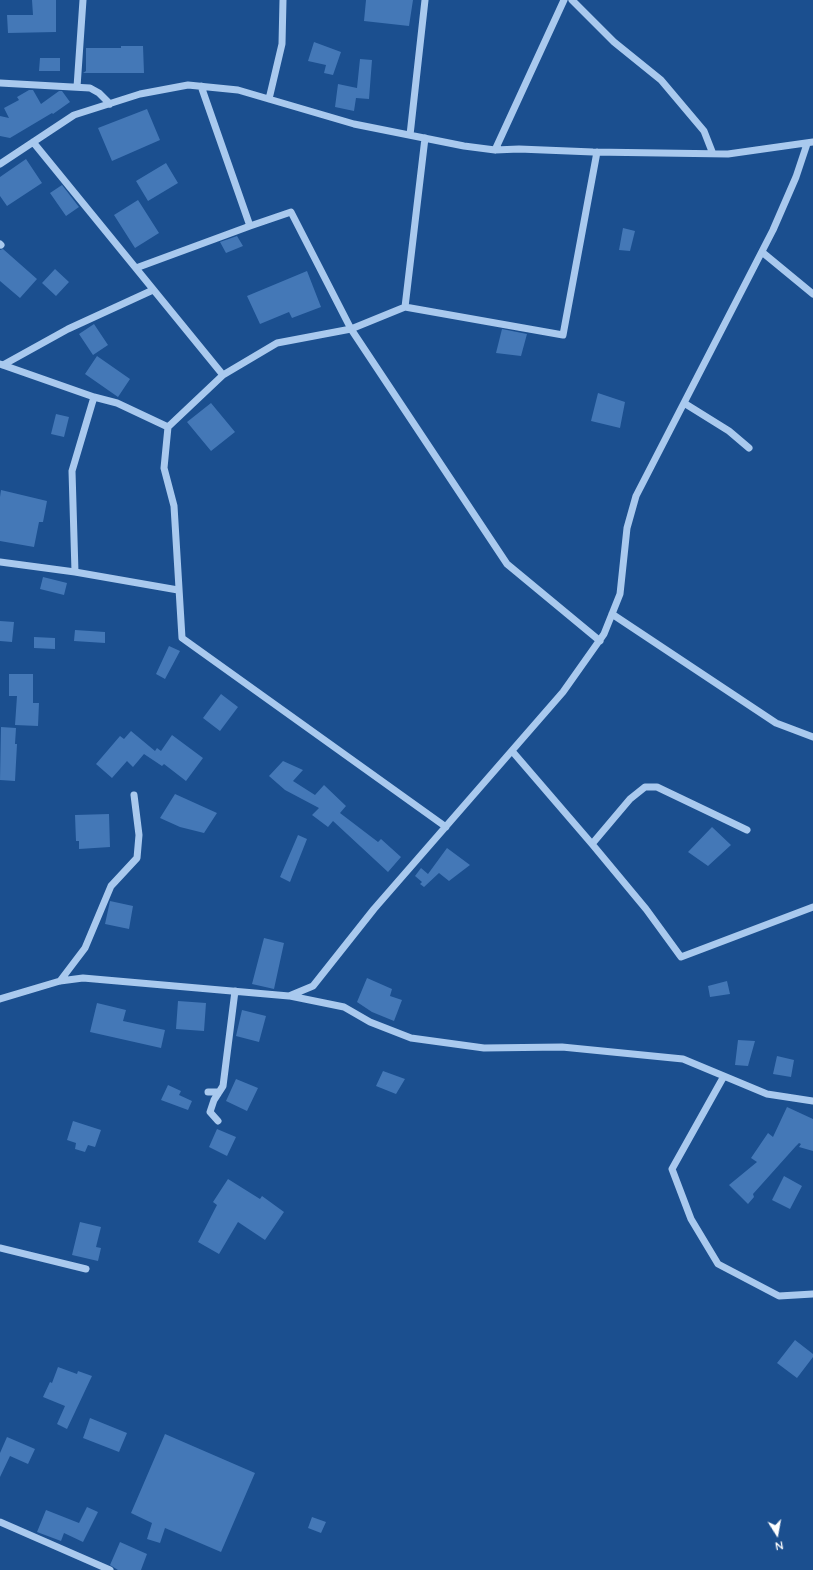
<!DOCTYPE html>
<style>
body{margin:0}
#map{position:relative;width:813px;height:1570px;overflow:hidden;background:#1b4f8f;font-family:Quicksand,sans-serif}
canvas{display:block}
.north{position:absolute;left:757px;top:1514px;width:40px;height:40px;-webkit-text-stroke:3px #1b4f8f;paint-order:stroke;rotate:169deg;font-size:11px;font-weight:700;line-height:16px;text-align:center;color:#fff}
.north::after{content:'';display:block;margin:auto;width:14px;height:18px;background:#fff;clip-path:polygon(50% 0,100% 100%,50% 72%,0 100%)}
</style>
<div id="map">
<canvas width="813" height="1570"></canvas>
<div class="north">N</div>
</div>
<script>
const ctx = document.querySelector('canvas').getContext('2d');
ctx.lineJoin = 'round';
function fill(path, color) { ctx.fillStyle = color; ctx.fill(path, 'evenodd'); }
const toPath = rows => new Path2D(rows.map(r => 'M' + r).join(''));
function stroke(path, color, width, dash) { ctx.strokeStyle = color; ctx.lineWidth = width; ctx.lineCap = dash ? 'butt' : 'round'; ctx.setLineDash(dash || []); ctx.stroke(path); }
fill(toPath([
 [32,0,56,0,56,32,8,33,7,15,33,15],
 [366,0,413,0,409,26,364,21],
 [314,42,341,52,333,75,324,73,326,65,308,61],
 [121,46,143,46,144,73,83,73,86,71,86,48,121,48],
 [40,58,60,58,60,71,39,71],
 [360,59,372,60,369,99,356,98,354,111,335,107,338,84,357,88],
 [29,90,33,90,41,104,59,91,62,91,70,102,53,114,52,113,10,138,0,136,0,116,9,118,4,108,19,100,17,97],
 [147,109,160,140,112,161,98,128],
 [26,159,42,183,7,206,0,196,0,177],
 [166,163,178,183,148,201,136,181],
 [62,185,79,207,66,216,50,193],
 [138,200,159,233,135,248,114,215],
 [623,228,635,231,630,251,619,250],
 [237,236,243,246,226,253,220,242],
 [3,249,37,279,20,298,0,281,0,250],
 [55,269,69,282,56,296,42,283],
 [307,271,321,307,292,318,289,312,260,324,247,296],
 [94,324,108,345,93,355,79,334],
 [502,329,527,334,521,356,496,353],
 [97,356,130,379,118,397,85,374],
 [598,393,625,402,620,428,591,421],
 [211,403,235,432,211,451,187,422],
 [56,414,69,417,64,437,51,434],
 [1,490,47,501,43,522,39,522,34,547,0,541,0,497],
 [43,577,67,583,64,595,40,589],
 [0,621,14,622,12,642,0,641],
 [75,630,105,632,105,643,74,641],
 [34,637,55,638,55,649,34,648],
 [169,646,180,651,165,679,156,674],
 [9,674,33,674,33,703,39,703,38,726,15,725,17,696,9,696],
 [221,694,238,707,220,731,203,718],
 [1,727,16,728,15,744,17,744,15,781,0,780],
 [131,731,155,751,157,748,161,751,172,735,203,758,186,781,164,764,162,766,144,754,133,767,127,761,112,778,96,764,120,736,124,739],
 [283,761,303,770,293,781,315,795,324,785,346,806,340,813,378,842,381,839,401,857,388,872,333,821,328,827,312,815,319,808,285,790,269,776],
 [175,794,217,813,204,833,180,827,160,818],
 [109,814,110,847,79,849,79,841,76,841,75,815],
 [712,827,731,845,708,866,688,852],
 [298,835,307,839,290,882,280,877],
 [447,848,470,865,449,881,439,873,424,887,420,884,422,882,415,876,421,868,428,874],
 [110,901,133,906,129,929,105,924],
 [264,938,284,943,274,989,252,984],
 [367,978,392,989,390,996,402,1000,394,1021,372,1012,357,1002],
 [727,981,730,994,710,997,708,986],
 [178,1001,206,1003,204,1031,176,1029],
 [97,1003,126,1010,123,1021,165,1030,161,1048,90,1032],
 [242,1010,266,1016,259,1042,236,1036],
 [738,1040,755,1041,748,1066,735,1065],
 [777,1056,794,1060,791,1077,773,1074],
 [383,1071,405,1079,396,1094,376,1086],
 [236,1079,258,1088,247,1111,226,1101],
 [168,1085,181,1091,179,1095,192,1101,188,1110,161,1100],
 [787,1107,813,1119,813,1151,799,1147,801,1144,799,1143,796,1146,753,1194,754,1197,748,1204,729,1185,757,1162,751,1158,768,1133,773,1137],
 [73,1121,101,1130,95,1147,88,1145,85,1152,75,1149,76,1143,67,1140],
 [217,1129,236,1137,227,1156,209,1147],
 [784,1176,802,1186,790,1209,772,1200],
 [228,1179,260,1199,262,1196,284,1212,265,1240,238,1222,219,1254,198,1242,217,1205,213,1202],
 [80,1222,101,1227,96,1247,101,1248,98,1261,72,1255],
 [795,1340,813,1354,813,1357,797,1378,777,1363],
 [58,1367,77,1374,78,1371,92,1376,67,1429,57,1424,65,1406,43,1397,50,1382,52,1383],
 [90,1418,127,1433,119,1452,83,1438],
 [165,1434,255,1473,221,1552,165,1528,160,1543,147,1539,152,1523,131,1513],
 [7,1437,35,1449,28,1464,10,1456,0,1477,0,1453],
 [87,1507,98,1512,83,1542,64,1533,61,1541,37,1532,46,1510,79,1523],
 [312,1517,326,1522,321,1533,308,1528],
 [120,1542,147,1554,141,1570,118,1570,110,1565]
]), '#4478b7');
stroke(toPath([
 [572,0,614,42,661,80,704,131,713,154],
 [0,83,90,88,99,93,110,104],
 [77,87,83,0],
 [269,99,282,44,283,0],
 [410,135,425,0],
 [33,142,223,375],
 [495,150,564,0],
 [597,152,563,335,405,307,351,329,507,564,600,641],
 [0,164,74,115,140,94,188,85,238,90,354,124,464,146,495,150,519,149,593,152,728,154,813,142],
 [0,244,1,245],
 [762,252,813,294],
 [136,268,250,226,201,86],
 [405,307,425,138],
 [0,364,94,397,117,403,168,427,223,375,277,343,351,329,291,212,250,226],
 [3,365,68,329,153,290],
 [684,403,729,431,749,448],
 [168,427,164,468,174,506,182,638,446,827],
 [0,562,75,572,178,590],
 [75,572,72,471,94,397],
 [612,614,776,723,813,737],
 [512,751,592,844,646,909,681,957,813,907],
 [592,844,630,799,645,787,657,787,747,830],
 [60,981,85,948,111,886,137,858,139,835,134,795],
 [290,996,344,1007,370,1022,411,1038,484,1048,562,1047,683,1059,767,1094,813,1101],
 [0,999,60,981,83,978,289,996,313,986,374,909,563,692,604,634,620,594,627,528,636,496,773,230,796,177,807,144],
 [724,1076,672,1169,691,1219,718,1264,779,1296,813,1294],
 [208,1092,219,1092],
 [218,1121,210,1112,214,1100,223,1086,235,991],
 [0,1248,86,1269],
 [0,1522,110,1570]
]), '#a9c9ee', 7);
</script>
